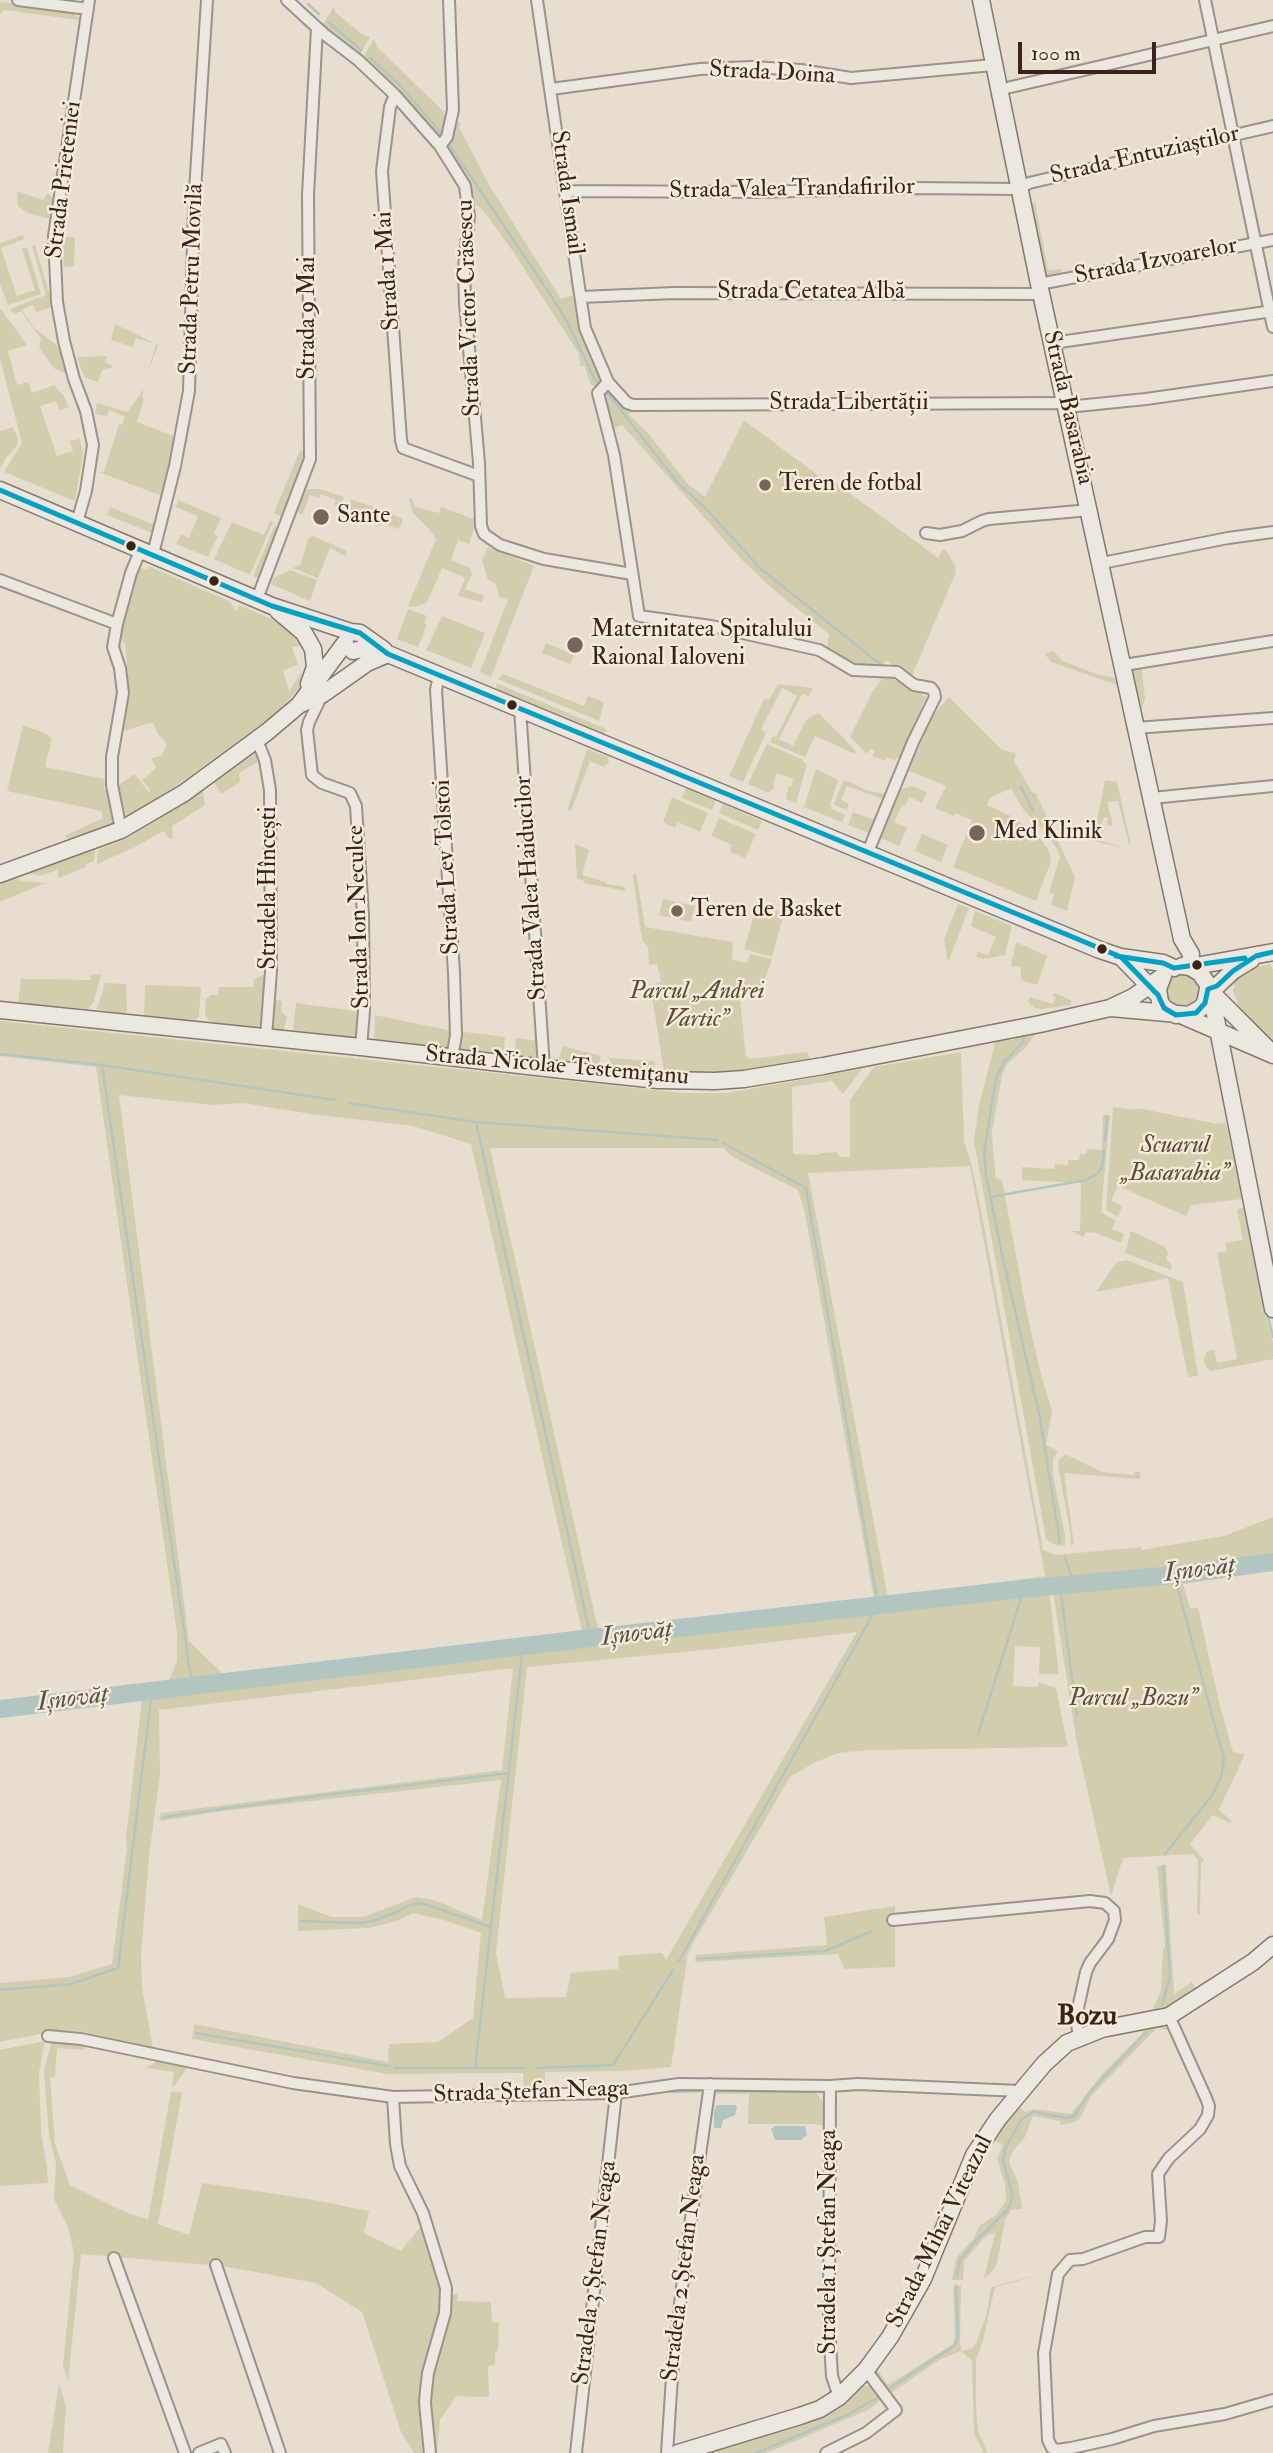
<!DOCTYPE html>
<meta charset="utf-8">
<style>
body{margin:0}
#map{position:relative;width:1273px;height:2453px;overflow:hidden;background:#e7ded0;font-family:"IM FELL Double Pica",serif}
canvas{display:block}
.scale{position:absolute;left:1018px;top:42px;width:138px;height:32px;box-sizing:border-box;border:4px solid #3a2417;border-top:0;padding-left:9px;font-size:21px;line-height:24px;white-space:nowrap;color:#3a2417;-webkit-text-stroke:5px #f6eada;paint-order:stroke}
</style>
<div id="map">
<canvas width="1273" height="2453"></canvas>
<div class="scale">100 m</div>
</div>
<script>
const ctx = document.querySelector('canvas').getContext('2d');
ctx.lineJoin = 'round';
function fill(path, color) { ctx.fillStyle = color; ctx.fill(path, 'evenodd'); }
const toPath = rows => new Path2D(rows.map(r => 'M' + r).join(''));
function stroke(path, color, width, dash) { ctx.strokeStyle = color; ctx.lineWidth = width; ctx.lineCap = dash ? 'butt' : 'round'; ctx.setLineDash(dash || []); ctx.stroke(path); }
function write(font, color, halo, rows, align = 'center') {
  ctx.font = font + ' "IM FELL Double Pica",serif'; ctx.lineWidth = 5; ctx.setLineDash([]); ctx.textBaseline = 'middle'; ctx.strokeStyle = halo; ctx.fillStyle = color; for (const [text, x, y, turn = 0] of rows) {
    ctx.save(); ctx.translate(x, y); ctx.rotate((+turn || 0) * Math.PI / 180); ctx.textAlign = isNaN(turn) ? turn : align; if (halo) ctx.strokeText(text, 0, 0); ctx.fillText(text, 0, 0); ctx.restore();
  }
}
fill(toPath([
 [0,2,68,10,81,19,67,118,65,119,79,20,5,10,0,14],
 [334,7,335,12,363,35,370,37,361,53,356,55,322,26],
 [374,39,377,47,443,111,448,129,441,139,362,59],
 [455,122,461,123,459,127,488,183,561,299,573,295,569,280,573,278,578,323,602,378,598,388,590,384,585,366,580,366,579,354,514,253,483,210,473,202,445,146],
 [17,191,43,200,48,193,54,200,51,219,30,214,18,206],
 [1035,202,1048,270,1061,269,1060,276,1046,279,1030,205],
 [23,235,24,239,1,248,17,296,35,290,22,249,27,247,41,294,8,305,0,284,0,243],
 [62,237,75,237,74,266,64,267],
 [35,245,53,307,36,312,33,305,22,310,34,328,63,350,69,375,55,369,39,348,41,339,21,311,15,314,10,309,46,295,32,246],
 [0,308,27,345,8,351,17,385,28,382,32,393,54,385,64,396,69,407,60,410,56,401,40,406,57,456,73,451,70,441,80,439,83,454,75,501,4,472,22,443,0,359],
 [115,324,158,345,147,374,156,344,136,338,133,347,111,340],
 [107,356,105,362,114,367,102,370,98,382,84,377,77,357],
 [144,389,142,398,144,399,137,422,176,437,162,496,99,472,104,472,119,424,122,425,125,417,109,410,107,416,95,414,97,403,127,412],
 [609,391,632,410,629,415,647,432,687,483,705,497,744,420,823,479,826,476,933,554,938,558,943,549,948,553,955,566,956,572,911,678,886,660,880,668,860,668,843,660,843,657,827,647,829,634,776,592,742,560,622,425,614,428,603,396],
 [13,427,18,438,17,446,5,459,0,469,0,431],
 [300,450,305,453,306,458,283,515,281,525,278,524,281,516,274,513],
 [308,489,320,489,344,497,340,507,334,505,336,500,321,494,319,498,310,495,302,515,295,511,304,491],
 [411,498,415,507,439,513,441,507,477,520,469,544,458,540,451,560,470,568,472,574,465,589,484,596,482,602,458,596,465,578,442,568,427,603,413,607,408,606,436,539,428,528,413,513,409,499],
 [351,499,397,516,403,520,401,526,398,529,382,523,380,526,374,524,377,517,361,511,357,518,350,516,352,512,347,510],
 [178,500,221,518,214,534,218,536,208,557,176,544,181,534,189,538,198,516,176,507],
 [110,507,153,524,158,512,153,531,152,533,107,515],
 [270,521,273,522,250,575,214,559,232,522,264,535],
 [275,525,281,528,263,581,253,576],
 [313,536,347,551,345,556,330,548,318,578,293,568,301,564,308,539],
 [488,547,534,566,491,677,480,672,508,600,499,597,496,584,488,580,482,560],
 [148,566,229,601,237,612,239,605,288,626,305,645,292,647,298,665,283,670,289,691,301,673,303,684,278,712,156,800,124,818,116,787,134,774,149,792,151,791,142,780,156,768,151,758,161,756,166,747,165,741,158,734,153,722,124,731,127,664,125,643,118,638,134,574,140,568,148,569],
 [290,570,317,580,310,601,271,584,273,578],
 [408,609,427,616,424,623,427,624,418,647,397,639],
 [442,616,485,633,471,668,426,650],
 [546,643,574,655,570,664,542,653],
 [1053,651,1063,661,1096,674,1116,678,1121,680,1123,687,1051,662,1045,654],
 [1145,664,1142,670,1145,699,1140,713,1131,670],
 [503,674,584,706,588,696,604,702,599,721,498,679],
 [882,679,893,679,926,697,900,758,897,757,895,760,886,757,885,761,873,756,875,751,870,749,867,754,850,737,873,691],
 [496,683,606,729,604,734,497,689],
 [778,684,813,688,809,696,802,694,779,739,793,746,806,720,818,713,844,738,856,752,855,754,815,736,805,757,770,742,773,736,776,737,797,696,782,688,761,729,766,733,743,782,729,776,764,699,769,700],
 [949,697,1002,750,1016,753,1014,761,1032,792,1036,794,1075,877,1067,911,1051,905,1054,894,1049,892,1060,857,1056,847,1045,832,1023,809,1011,788,990,798,987,805,1011,816,1036,834,1047,847,1051,857,1050,864,1036,901,953,867,972,820,955,813,954,816,935,808,946,786,909,771,931,718],
 [23,725,47,734,52,739,45,767,105,779,104,789,109,790,116,822,70,839,64,836,103,818,102,811,7,791],
 [767,744,803,760,803,762,807,764,796,803,786,799,787,795,785,793,788,792,788,786,791,787,793,779,777,773,774,780,776,781,773,782,774,787,769,793,748,784],
 [587,749,608,757,609,762,604,767,590,761,571,811,567,811],
 [257,754,263,759,239,773,240,782,221,794,214,782,250,756],
 [816,769,838,780,830,805,832,809,845,815,842,822,804,807],
 [1105,780,1117,782,1131,844,1129,844,1118,801,1107,802,1113,826,1107,825,1108,818,1104,817,1096,839,1124,848,1093,841],
 [848,781,866,790,884,794,885,800,847,786,841,800,849,804,847,810,836,806,834,804,843,782],
 [912,786,927,792,922,803,909,797,905,806,902,805,894,822,907,828,899,846,878,837,898,790],
 [686,788,716,801,712,810,682,798],
 [203,791,205,805,172,826,173,838,168,838,164,831,135,847,97,864,98,850,128,838],
 [672,797,708,813,700,832,678,822,675,828,663,822],
 [723,804,762,821,758,830,719,813],
 [853,812,877,821,872,834,848,825],
 [719,818,756,834,745,858,730,852,732,845,711,836],
 [922,834,948,845,941,862,915,851],
 [575,844,589,850,582,875,606,882,606,884,625,887,626,891,584,883,584,881,577,879],
 [95,850,94,861,86,864,86,867,59,878,57,870,43,875,23,874],
 [636,873,645,927,733,942,732,960,747,963,750,954,772,959,763,986,739,991,746,1057,750,1059,807,1052,810,1059,732,1073,683,1073,664,1071,650,985,661,982,657,964,649,965,648,947,643,941,640,927,633,875],
 [14,877,22,881,45,883,0,902,0,882],
 [663,899,695,906,691,922,659,915],
 [958,904,969,908,949,960,947,959,944,939],
 [757,905,784,913,772,957,744,949],
 [975,911,1012,926,1005,955,984,959,976,957,978,952,988,955,996,937,971,926],
 [1016,942,1047,956,1037,985,1021,980,1021,967,1011,966],
 [1270,964,1273,970,1273,1043,1239,1007,1233,991,1236,976,1247,969],
 [1176,972,1189,972,1202,985,1195,1009,1168,1006,1163,987,1171,975],
 [101,974,94,1001,88,1009,18,1003,21,979,91,980,91,975],
 [266,974,264,1026,261,1029,219,1025,209,1021,205,1014,206,999,211,995,218,995,219,987,253,987,254,979],
 [275,976,275,1000,282,1001,281,1011,287,1017,283,1033,272,1031],
 [105,983,126,984,127,1012,125,1015,97,1009],
 [145,985,201,987,199,1016,192,1023,144,1017],
 [1054,993,1071,1000,1071,1005,1041,1009,1034,1008,1028,1001,1030,997,1053,1004,1056,997,1053,996],
 [296,1003,356,1011,362,1009,358,1034,355,1039,296,1034,293,1027],
 [375,1015,452,1031,450,1045,447,1048,433,1049,374,1040],
 [0,1021,683,1093,727,1093,862,1069,843,1094,832,1081,792,1087,793,1154,818,1155,820,1153,837,1152,840,1157,850,1157,850,1100,874,1067,961,1052,964,1141,972,1166,986,1236,1043,1550,1055,1555,1141,1547,1142,1550,1224,1536,1273,1517,1273,1571,1183,1584,1190,1608,1198,1608,1219,1702,1233,1752,1245,1754,1219,1810,1232,1821,1230,1823,1213,1815,1190,1844,1204,1860,1201,1863,1200,1914,1197,1914,1198,1859,1193,1854,1123,1858,1111,1896,1077,1744,1053,1592,1049,1591,1059,1674,1039,1674,1040,1647,1015,1646,1013,1686,1038,1687,1039,1682,1056,1688,1068,1747,868,1750,838,1753,814,1763,790,1777,688,1952,671,2067,620,2071,545,2072,544,2090,524,2091,523,2073,388,2074,192,2039,194,2024,388,2062,389,2044,438,2042,473,2018,481,1933,444,1920,413,1913,397,1921,369,1928,298,1931,298,1904,332,1917,363,1917,416,1897,434,1900,482,1920,501,1780,222,1811,159,1821,161,1813,502,1770,513,1668,159,1710,160,1775,149,1856,141,1956,142,1987,153,2048,79,2031,60,2030,0,2042,0,1983,69,1977,112,1964,127,1849,126,1838,142,1699,0,1715,0,1701,169,1681,177,1661,177,1633,96,1067,0,1056],
 [119,1095,212,1105,243,1103,311,1114,413,1126,471,1144,582,1631,223,1674,189,1641],
 [490,1148,723,1148,733,1157,798,1190,805,1213,874,1600,598,1629],
 [970,1166,1045,1576,888,1598,808,1173],
 [857,1632,666,1960,662,1953,619,1956,618,1969,571,1973,566,1997,505,1998,496,1953,527,1667,714,1649],
 [458,1031,505,1037,504,1053,500,1057,462,1052,459,1049],
 [1036,1033,1027,1046,1007,1064,1002,1075,992,1131,993,1150,996,1179,1002,1180,1025,1304,1041,1375,1052,1410,1046,1445,1058,1451,1053,1459,1053,1475,1065,1535,1065,1545,1057,1546,1046,1539,974,1141,979,1105,996,1040,1013,1040,1018,1035],
 [516,1038,539,1041,537,1059,522,1059,515,1054],
 [563,1046,601,1056,598,1067,561,1062,559,1058],
 [609,1058,653,1061,655,1062,654,1067,651,1071,611,1068],
 [1113,1107,1136,1110,1137,1108,1217,1124,1226,1123,1242,1199,1191,1205,1186,1216,1118,1186,1111,1201,1122,1206,1118,1217,1106,1210],
 [1103,1115,1110,1115,1101,1212,1116,1221,1112,1229,1124,1234,1121,1243,1096,1233,1086,1232,1083,1237,1071,1231,1080,1231,1081,1183,1022,1180,1022,1167,1054,1169,1055,1164,1068,1165,1068,1160,1079,1160,1080,1154,1087,1154,1087,1149,1102,1150],
 [1244,1208,1263,1307,1273,1343,1273,1359,1211,1371,1206,1367,1204,1361,1206,1352,1214,1349,1217,1363,1237,1359,1217,1253,1227,1251,1225,1243,1243,1240,1237,1209],
 [1131,1231,1165,1247,1168,1253,1166,1259,1172,1265,1171,1270,1125,1253],
 [1126,1260,1183,1282,1198,1376,1188,1377,1168,1278,1096,1292,1114,1266,1118,1262],
 [1065,1454,1102,1472,1134,1475,1135,1471,1140,1472,1140,1479,1064,1473,1074,1544,1070,1545,1071,1536,1058,1466,1059,1460],
 [1166,1865,1174,1994,1192,1982,1197,1989,1167,2011,1151,2014,1161,1991,1163,1948,1165,1947,1157,1866],
 [895,1906,895,1967,844,1969,838,1954,695,1962,696,1955,827,1945,824,1917],
 [1157,2025,1169,2028,1172,2031,1157,2028,1091,2096,1081,2117,1075,2122,1061,2125,1060,2121,1033,2116,1025,2137,1012,2152,1009,2162,1018,2182,1022,2209,1011,2210,1005,2220,997,2264,991,2273,984,2278,995,2233,987,2235,964,2261,963,2280,952,2280,956,2258,974,2238,979,2226,996,2215,1006,2201,1005,2184,997,2159,1003,2145,991,2139,1017,2105,1025,2112,1034,2109,1071,2114,1102,2074,1142,2034,1144,2027],
 [45,2041,39,2073,41,2132,47,2167,48,2183,0,2186,0,2050],
 [52,2041,89,2043,84,2050,57,2048,55,2076,50,2078,55,2144,70,2185,125,2212,148,2220,171,2091,182,2093,158,2224,189,2235,202,2183,309,2199,369,2211,364,2233,401,2251,420,2227,416,2217,422,2221,441,2280,443,2306,428,2361,427,2453,414,2453,401,2432,362,2312,316,2283,222,2266,81,2254,68,2382,63,2365,74,2253,68,2227,54,2199,56,2163,49,2136,44,2070],
 [161,2059,188,2067,174,2086,172,2086,174,2072,146,2068],
 [714,2088,814,2090,825,2104,825,2126,814,2124,748,2124,749,2094,714,2094],
 [1050,2272,1003,2285,996,2287,994,2291,983,2341,976,2359,976,2406,978,2432,988,2453,984,2453,974,2433,972,2361,961,2351,939,2360,890,2394,884,2388,873,2367,876,2368,888,2385,953,2344,955,2338,953,2286,961,2286,960,2345,962,2351,971,2349,976,2343,986,2317,991,2287],
 [458,2294,457,2301,491,2302,492,2322,499,2323,498,2350,495,2353,495,2365,488,2366,489,2397,457,2396,440,2420,437,2453,433,2453,428,2407,430,2387,450,2300,453,2295],
 [59,2383,66,2406,63,2453,48,2453],
 [858,2385,870,2386,883,2398,870,2409,786,2445,766,2453,694,2453]
]), '#d2cead');
fill(toPath([
 [717,2105,736,2105,737,2108,735,2115,723,2120,721,2128,714,2128,714,2111],
 [775,2126,805,2126,807,2135,801,2140,775,2140,771,2129]
]), '#b2c6c1');
stroke(toPath([
 [308,4,319,14],
 [328,22,361,50],
 [370,58,400,85,442,134],
 [450,146,548,291,569,325,594,378,600,385],
 [605,390,679,484,708,511,761,569,880,664],
 [1021,787,1033,811],
 [1025,1034,1023,1042,1004,1062,996,1078,984,1153,986,1175,1003,1259,1040,1418,1060,1543],
 [0,1054,102,1065,335,1100],
 [102,1065,192,1686],
 [348,1103,476,1122,717,1140],
 [476,1122,591,1638],
 [1105,1141,1107,1117],
 [990,1197,1086,1180,1097,1174,1102,1167,1104,1150],
 [1267,1313,1273,1337],
 [1065,1558,1075,1586],
 [1060,1586,1077,1716],
 [978,1734,1024,1589],
 [164,1817,301,1798,509,1773],
 [1165,1854,1213,1794,1221,1777,1224,1759,1174,1575],
 [301,1921,361,1923,376,1920,397,1912,410,1905,421,1903,491,1927],
 [697,1959,825,1951,872,1931],
 [679,1961,878,1605,806,1188,723,1143],
 [0,1990,71,1984,118,1968,152,1691],
 [1162,2005,1170,1977,1163,1866],
 [196,2033,388,2066],
 [395,2068,475,2068,523,1646],
 [475,2068,524,2068],
 [538,2068,613,2065,673,1970],
 [716,2091,813,2092],
 [672,2092,701,2091],
 [957,2275,960,2260,973,2244,1007,2210,1013,2198,1003,2159,1006,2147,1021,2120,1033,2112,1067,2118,1074,2116,1090,2092,1146,2032],
 [890,2388,954,2346,958,2337,956,2286],
 [756,2453,847,2415,877,2398]
]), '#b2c6c1', 2.5);
stroke(toPath([
 [0,1709,591,1638,1022,1589,1174,1575,1273,1562]
]), '#b2c6c1', 18);
const street = toPath([
 [18,0,88,9],
 [287,0,324,34,358,60,395,95,440,146,465,186,469,216,464,268,465,303,479,463,481,526,484,534,500,545,544,559,632,574],
 [537,0,585,328,608,382,627,403,633,405,1066,403],
 [1205,0,1273,327],
 [551,89,700,69,753,67,801,70,851,78,993,65],
 [998,90,1273,26],
 [395,95,390,107,382,171,401,440,403,448,479,476],
 [440,146,447,137,453,110,449,0],
 [565,191,757,192,914,188,1019,189,1029,183,1273,126],
 [1039,284,1273,240],
 [581,297,674,293,1041,294],
 [1053,343,1273,311],
 [608,382,598,393,614,455,639,616,711,626,819,650,853,670,897,672,914,685,931,688,934,692,935,697,913,742,867,854],
 [1067,407,1146,399,1273,381],
 [77,522,86,491,93,445,86,411,74,379,64,341,57,302,54,236,89,0],
 [926,533,940,535,962,531,982,521,989,519,1090,510],
 [153,554,175,466,189,391,194,207,207,0],
 [1102,563,1228,538,1273,532],
 [0,580,117,624],
 [257,599,310,459,308,195,317,28],
 [1124,665,1273,641],
 [439,675,436,690,454,973,456,1035,452,1058],
 [322,695,309,722,307,730,312,775,322,783,350,793,356,806,363,915,364,1011,361,1047],
 [520,708,544,1068],
 [1135,728,1273,718],
 [257,740,265,760,270,790,271,971,266,1037],
 [1152,798,1273,786],
 [121,830,112,785,112,757,123,693,120,668,113,647,117,624,131,573,141,549],
 [893,1920,1090,1901,1105,1903,1114,1911,1115,1920,1108,1939,1090,1963,1086,1972,1076,2017,1079,2038],
 [1169,2016,1206,2098,1209,2106,1208,2115,1200,2129,1169,2158,1158,2174,1161,2221,1159,2237,1145,2237,1083,2259,1070,2260,1058,2274,1044,2353,1048,2440,1052,2448,1057,2450,1071,2448,1112,2439,1154,2426,1225,2414,1273,2400],
 [48,2036,81,2039,293,2083,393,2097,616,2093,679,2084,830,2086,858,2084,1020,2091],
 [830,2086,829,2326,832,2376,839,2397],
 [393,2097,396,2144,400,2166,423,2213,446,2288,445,2313,428,2373,426,2390,425,2403,430,2453],
 [114,2258,185,2453],
 [216,2265,280,2453],
 [199,2453,221,2444,225,2453],
 [576,2453,616,2093],
 [667,2453,673,2362,686,2254,710,2084],
 [826,2453,866,2433,896,2410,866,2370]
]);
const secondary = toPath([
 [981,0,1039,284,1182,939,1191,954,1190,967],
 [0,490,272,606,351,632,360,633,384,650],
 [278,611,304,633,313,649,315,667,309,684],
 [353,651,362,649,388,654,1100,950,1121,957,1163,963,1174,968],
 [301,704,323,694,367,663,388,654],
 [0,874,121,830,184,793,267,732,299,705,345,643],
 [1121,957,1156,993],
 [1182,966,1190,967,1200,973,1207,983,1213,1004,1273,1309],
 [1190,967,1273,952],
 [1163,976,1158,989,1160,1002,1164,1008,1176,1015],
 [1208,989,1217,986,1233,971,1251,960],
 [1210,991,1268,1049],
 [1111,1008,1189,1015,1201,1008,1205,1003,1208,989],
 [0,1010,361,1047,554,1069,658,1080,715,1081,744,1079,823,1066,1040,1024,1110,1008,1133,997,1163,976],
 [1183,1016,1273,1055],
 [678,2453,800,2416,820,2409,839,2397,866,2370,890,2337,923,2279,974,2155,998,2119,1044,2064,1067,2043,1102,2029,1169,2016,1253,1962,1273,1945]
]);
stroke(street, '#9b9389', 14);
stroke(secondary, '#827970', 19);
stroke(street, '#ece7e0', 10);
stroke(secondary, '#ece7e0', 16);
stroke(toPath([
 [0,490,272,606,360,633,388,654,1121,957,1158,995,1164,1008,1176,1015,1196,1013,1205,1003,1208,989,1217,986,1233,971,1256,956,1273,952],
 [1116,956,1163,963,1174,968,1245,958]
]), '#03a2c5', 5);
for (const [x, y, r, color] of [
 [765,485,7,"#776558"],
 [321,517,9,"#776558"],
 [131,546,6,"#3a2417"],
 [214,581,6,"#3a2417"],
 [575,645,9,"#776558"],
 [512,705,6,"#3a2417"],
 [977,833,9,"#776558"],
 [677,911,7,"#776558"],
 [1102,949,6,"#3a2417"],
 [1197,965,6,"#3a2417"]
]) { const dot = new Path2D(); dot.arc(x, y, r, 0, 2 * Math.PI); ctx.fillStyle = color; ctx.fill(dot); stroke(dot, '#f6eada', 2.5); }
write('24px', '#3a2417', '#f6eada', [
 ["Strada Doina",772,74,3],
 ["Strada Entuziaștilor",1145,156,-13],
 ["Strada Prieteniei",65,180,-83],
 ["Strada Valea Trandafirilor",792,190,-1],
 ["Strada Ismail",566,193,82],
 ["Strada Izvoarelor",1156,262,-11],
 ["Strada 1 Mai",389,271,-94],
 ["Strada Petru Movilă",193,279,-88],
 ["Strada Cetatea Albă",811,293],
 ["Strada Victor Crăsescu",470,308,-92],
 ["Strada 9 Mai",309,318,-90],
 ["Strada Libertății",849,404],
 ["Strada Basarabia",1067,408,77],
 ["Strada Lev Tolstoi",448,867,-93],
 ["Stradela Hîncești",270,888,-90],
 ["Strada Valea Haiducilor",532,888,-94],
 ["Strada Ion Neculce",360,917,-92],
 ["Strada Nicolae Testemițanu",557,1067,5],
 ["Strada Ștefan Neaga",531,2093,-2],
 ["Strada Mihai Viteazul",941,2232,-64],
 ["Stradela 1 Ștefan Neaga",830,2242,-90],
 ["Stradela 2 Ștefan Neaga",685,2268,-83],
 ["Stradela 3 Ștefan Neaga",596,2273,-83]
]);
write('24px', '#3a2417', '#f6eada', [
 ["Teren de fotbal",779,485],
 ["Sante",337,517],
 ["Maternitatea Spitalului",591,631],
 ["Raional Ialoveni",591,659],
 ["Med Klinik",993,833],
 ["Teren de Basket",691,911]
], 'left');
write('italic 24px', '#5c4b35', '#f6eada', [
 ["Parcul „Andrei",697,993],
 ["Vartic”",697,1021],
 ["Scuarul",1175,1147],
 ["„Basarabia”",1175,1175],
 ["Parcul „Bozu”",1133,1700]
]);
write('italic 26px', '#575248', '#f6eada', [
 ["Ișnovăț",1200,1571,-7],
 ["Ișnovăț",637,1635,-7],
 ["Ișnovăț",73,1700,-7]
]);
write('bold 28px', '#3a2417', '#f6eada', [
 ["Bozu",1087,2018]
]);
</script>
